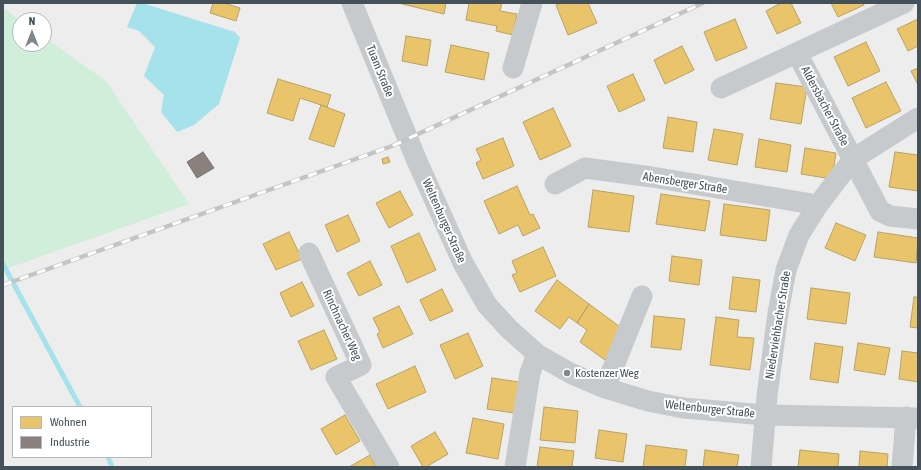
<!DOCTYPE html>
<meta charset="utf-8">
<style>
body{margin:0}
#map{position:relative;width:921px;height:470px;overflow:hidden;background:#eeeded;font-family:"Asap Condensed",sans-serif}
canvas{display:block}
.frame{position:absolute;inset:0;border:4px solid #45515a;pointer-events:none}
.legend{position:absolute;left:12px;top:406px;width:140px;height:52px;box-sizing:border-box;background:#fff;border:1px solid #b5b9bd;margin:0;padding:5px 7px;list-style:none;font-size:12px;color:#45515a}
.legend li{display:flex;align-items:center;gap:8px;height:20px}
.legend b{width:20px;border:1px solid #b5b9bd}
.north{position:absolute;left:12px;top:12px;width:40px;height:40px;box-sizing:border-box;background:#fff;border:1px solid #b5b9bd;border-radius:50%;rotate:0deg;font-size:11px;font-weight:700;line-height:16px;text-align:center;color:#45515a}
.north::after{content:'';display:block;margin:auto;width:14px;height:18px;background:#80888d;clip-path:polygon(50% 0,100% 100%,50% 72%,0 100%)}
</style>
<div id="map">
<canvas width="921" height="470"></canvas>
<div class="frame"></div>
<ul class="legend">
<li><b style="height:11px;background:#e9c46a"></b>Wohnen</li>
<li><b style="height:11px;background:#8a817c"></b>Industrie</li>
</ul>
<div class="north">N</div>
</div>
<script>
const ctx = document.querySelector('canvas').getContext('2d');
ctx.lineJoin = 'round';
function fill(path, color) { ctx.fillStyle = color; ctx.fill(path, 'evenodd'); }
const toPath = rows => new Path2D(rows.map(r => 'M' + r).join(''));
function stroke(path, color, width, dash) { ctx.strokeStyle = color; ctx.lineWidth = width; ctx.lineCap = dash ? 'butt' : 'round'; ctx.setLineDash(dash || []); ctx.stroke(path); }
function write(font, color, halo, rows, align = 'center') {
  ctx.font = font + ' "Asap Condensed",sans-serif'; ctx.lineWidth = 4; ctx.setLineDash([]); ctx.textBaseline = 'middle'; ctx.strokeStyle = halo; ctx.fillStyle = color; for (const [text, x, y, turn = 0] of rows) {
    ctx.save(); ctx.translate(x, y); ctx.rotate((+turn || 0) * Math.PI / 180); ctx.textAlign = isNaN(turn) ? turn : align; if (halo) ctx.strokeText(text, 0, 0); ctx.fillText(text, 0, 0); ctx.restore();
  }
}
fill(toPath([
 [3,8,20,20,20,44,44,44,44,37,106,81,189,204,3,270]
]), '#d1eeda');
fill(toPath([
 [137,3,142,3,235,32,240,38,219,104,194,125,177,132,161,112,164,95,144,76,155,47,139,31,127,27]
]), '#a5e2ec');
const homes = toPath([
 [213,3,224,3,240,8,236,21,210,13,213,3],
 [398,3,446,3,444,14,398,3],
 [469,3,502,3,500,11,517,14,513,35,496,31,497,26,466,20,469,3],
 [562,3,588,3,597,23,568,35,556,5,562,3],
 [781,3,791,3,801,23,777,34,766,11,781,3],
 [831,3,863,3,864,5,838,17,831,3],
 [735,19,747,48,716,61,704,32,735,19],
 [918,19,918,46,908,51,897,29,918,19],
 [406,36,431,40,427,66,402,61,406,36],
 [866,42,880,71,848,86,834,57,866,42],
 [451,45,489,53,484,80,445,72,451,45],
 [682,46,694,70,665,84,654,60,682,46],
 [918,68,918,85,911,71,918,68],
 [633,74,645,100,619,112,607,86,633,74],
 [278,79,331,95,327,107,300,98,293,121,267,113,278,79],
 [886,82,901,111,866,128,852,98,886,82],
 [776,83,807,87,801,124,770,119,776,83],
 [321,105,345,114,334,147,309,139,321,105],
 [553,108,571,146,540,160,523,122,553,108],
 [668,117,697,122,693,152,663,148,668,117],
 [714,129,743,134,737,165,708,160,714,129],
 [503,138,514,166,483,179,476,163,481,160,476,149,503,138],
 [759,139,791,145,787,172,755,167,759,139],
 [805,148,836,153,832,179,801,174,805,148],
 [895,152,918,155,918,191,889,187,895,152],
 [388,157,390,162,383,164,382,159,388,157],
 [517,186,530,215,533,214,540,228,523,236,518,225,499,234,484,201,517,186],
 [593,190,634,196,629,232,588,227,593,190],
 [400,191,413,215,389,228,376,203,400,191],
 [661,194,710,201,705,231,656,224,661,194],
 [724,204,770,210,766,241,720,235,724,204],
 [348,215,360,241,337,252,325,225,348,215],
 [836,223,866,235,855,261,825,248,836,223],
 [289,232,302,259,276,270,263,244,289,232],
 [878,232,918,238,916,263,874,257,878,232],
 [419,233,436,270,407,283,391,246,419,233],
 [543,247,556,276,520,292,512,275,517,273,512,261,543,247],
 [672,256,702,260,699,285,669,281,672,256],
 [370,261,382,285,359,296,347,273,370,261],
 [733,277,760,280,756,312,729,309,733,277],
 [557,280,589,304,577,323,569,317,560,329,535,311,557,280],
 [302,282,314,306,291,317,280,293,302,282],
 [811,288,850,293,846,324,807,319,811,288],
 [442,289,453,311,430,321,420,300,442,289],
 [914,297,918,297,918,328,910,327,914,297],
 [589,304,623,329,605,360,580,342,587,330,577,323,589,304],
 [399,306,413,334,383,348,377,334,380,332,373,318,399,306],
 [654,316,685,319,681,350,651,347,654,316],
 [716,317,739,320,737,337,754,338,750,370,710,365,716,317],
 [324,330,337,359,311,370,298,341,324,330],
 [468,333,483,366,455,379,440,345,468,333],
 [815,343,843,347,838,383,810,379,815,343],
 [858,343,890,348,885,375,854,370,858,343],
 [902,351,918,353,918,382,899,379,902,351],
 [415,366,426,392,388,409,376,384,415,366],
 [492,378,519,382,514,413,487,409,492,378],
 [544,407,578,411,575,443,540,440,544,407],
 [345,415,360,441,336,455,321,429,345,415],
 [473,418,504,424,498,459,466,453,473,418],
 [599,430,627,434,623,462,595,458,599,430],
 [435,432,448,454,426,467,423,467,411,446,435,432],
 [646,445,687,450,685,467,643,467,646,445],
 [540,447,574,451,572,467,537,467,540,447],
 [705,450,739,455,737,467,703,467,705,450],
 [800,450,839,454,838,467,798,467,800,450],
 [860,451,888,454,887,467,859,467,860,451],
 [370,455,376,467,349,467,370,455]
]);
fill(homes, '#e9c46a');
stroke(homes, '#b8a265', 1);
const industry = toPath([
 [203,152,214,168,197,178,187,162,203,152]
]);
fill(industry, '#8a817c');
stroke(industry, '#757372', 1);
stroke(toPath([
 [3,264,80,407],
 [108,457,112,467]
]), '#a5e2ec', 5);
stroke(toPath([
 [352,3,417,161,463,263,487,305,509,329,537,354,570,373,605,388,648,401,683,408,765,415,918,418],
 [797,53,880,211,890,216,918,219],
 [513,68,532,3],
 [721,88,904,3],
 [555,184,585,168,652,177,818,205],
 [309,253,361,365,336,377,389,467],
 [605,388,642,296],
 [515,467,530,373,537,354],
 [761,467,767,396,778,313,786,270,799,235,818,205,853,159,918,118],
 [902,467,906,417]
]), '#c7cacc', 21);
const rail = toPath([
 [3,285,392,146,703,3]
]);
stroke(rail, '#c2c4c6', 4.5);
stroke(rail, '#fff', 3, [9]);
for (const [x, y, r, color] of [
 [567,373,4,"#80888d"]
]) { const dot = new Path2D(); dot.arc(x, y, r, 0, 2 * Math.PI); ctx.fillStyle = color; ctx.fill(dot); stroke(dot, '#fff', 1.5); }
write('12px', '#45515a', '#fff', [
 ["Tuam Straße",380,71,68],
 ["Aldersbacher Straße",825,106,62],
 ["Abensberger Straße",685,183,9],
 ["Weltenburger Straße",444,221,66],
 ["Rinchnacher Weg",342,325,65],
 ["Niederviehbacher Straße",778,325,-81],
 ["Weltenburger Straße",710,409,6]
]);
write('12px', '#45515a', '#fff', [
 ["Kostenzer Weg",575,373]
], 'left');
</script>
